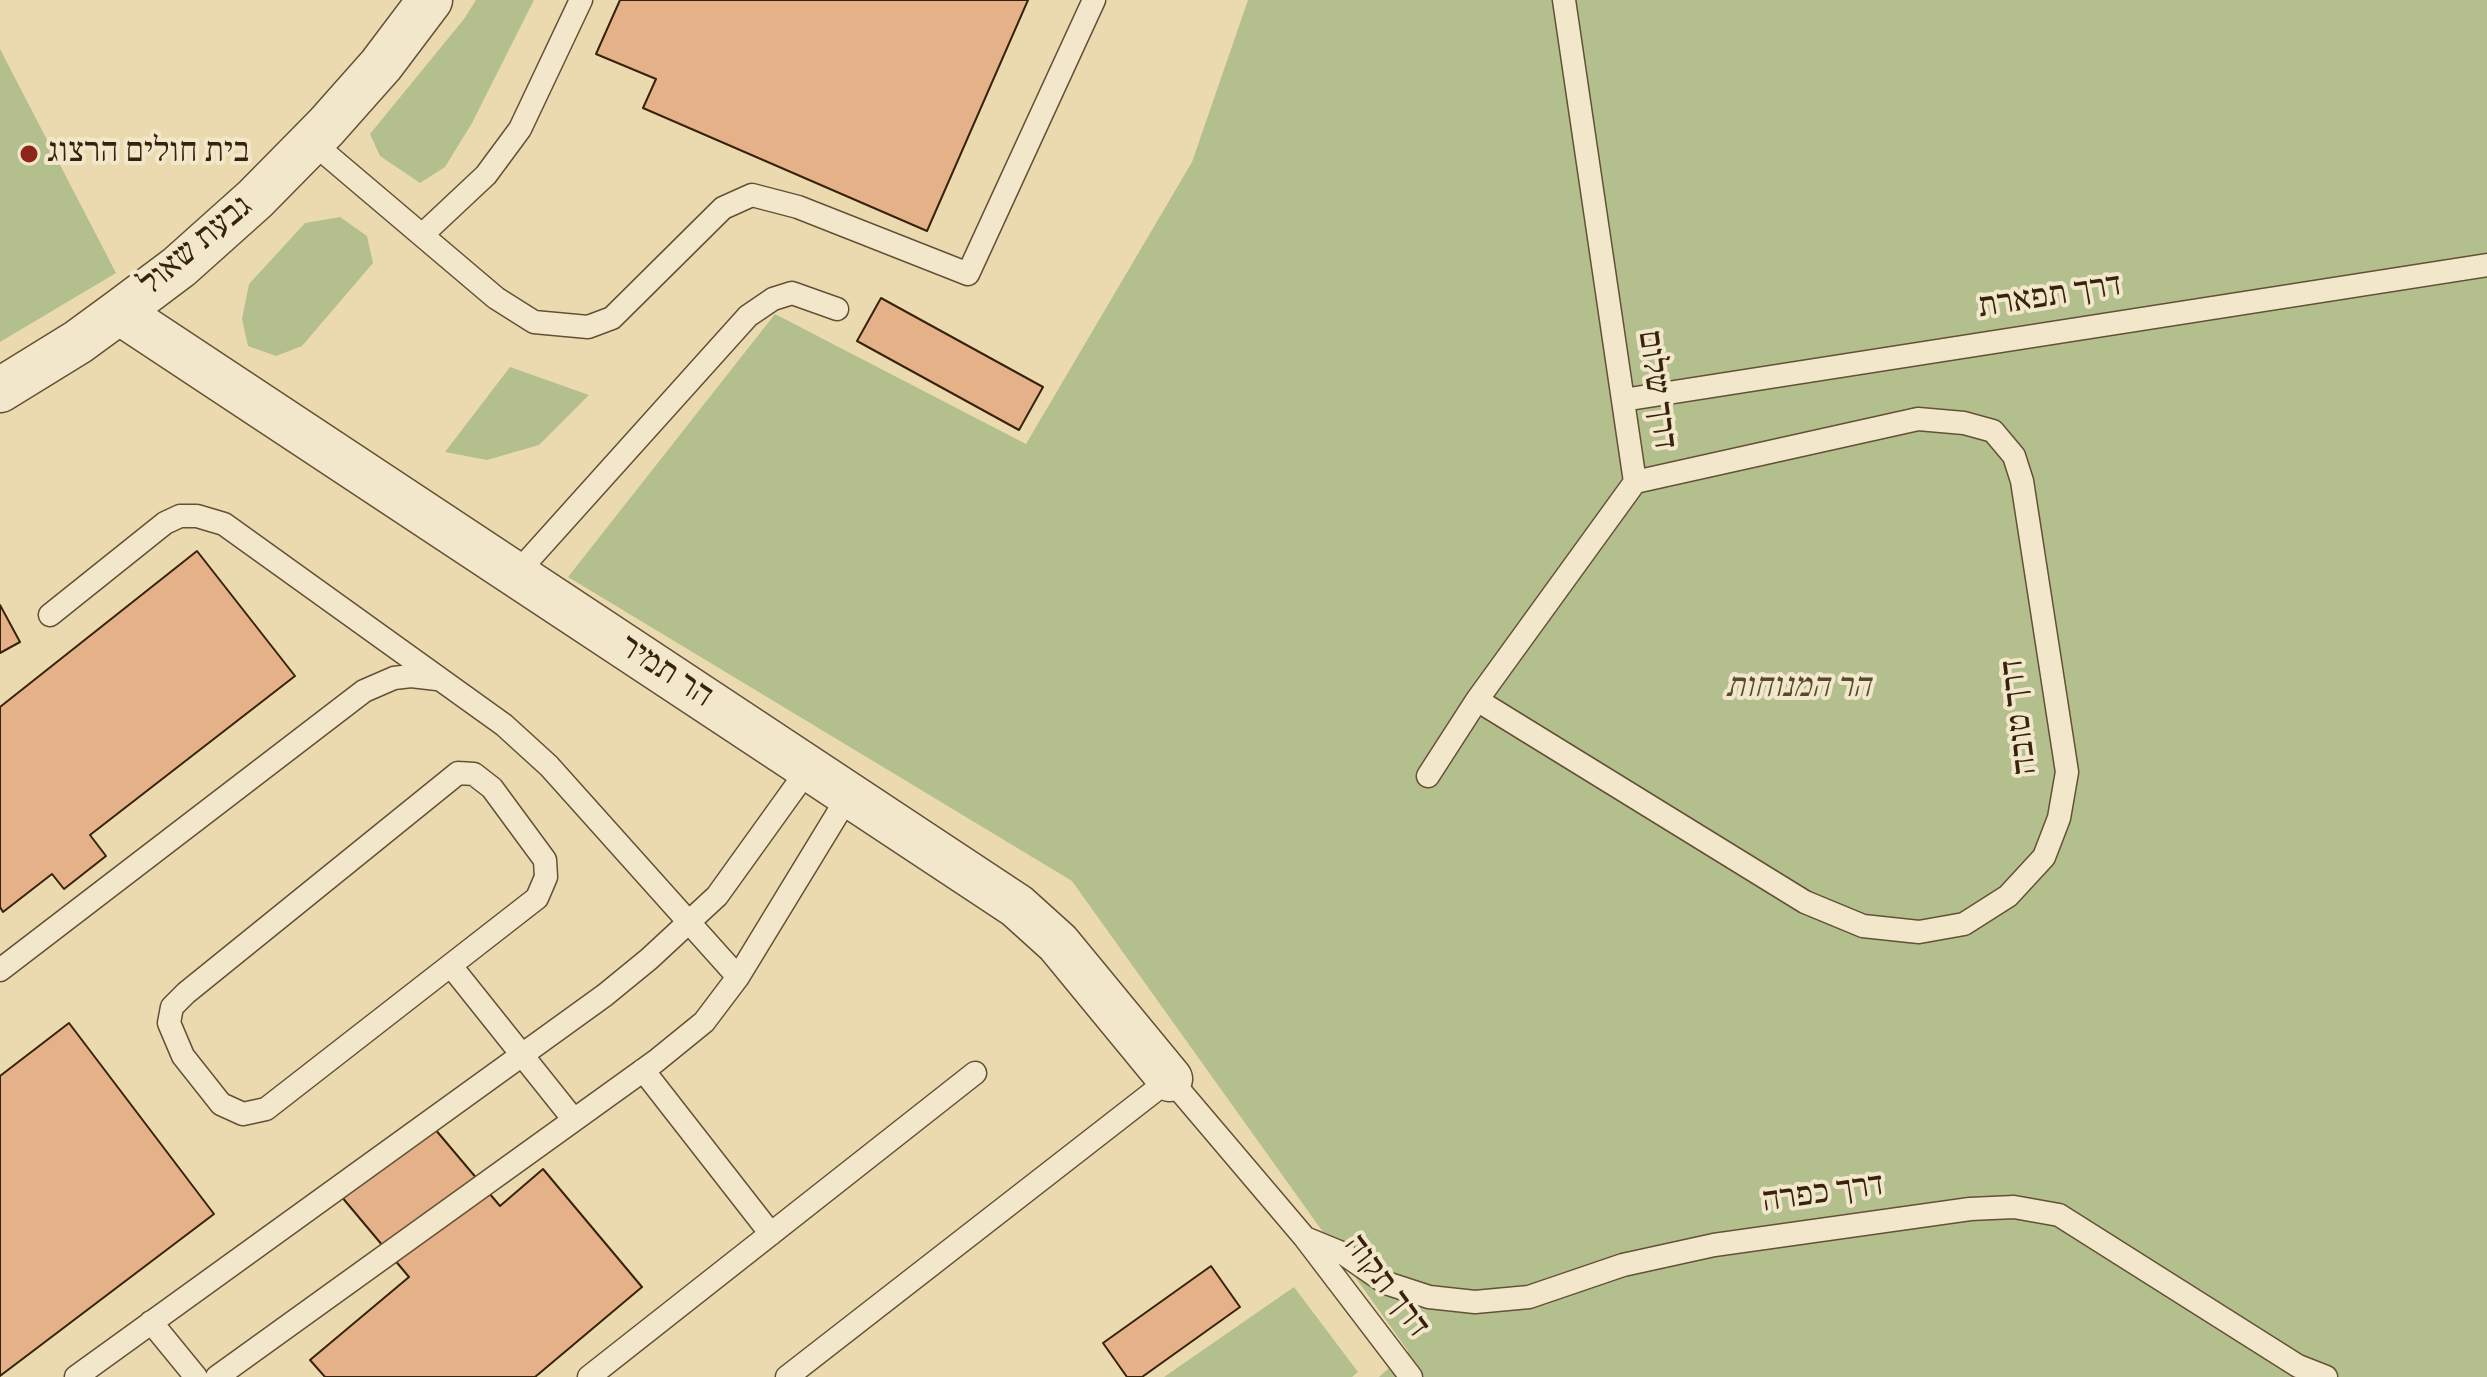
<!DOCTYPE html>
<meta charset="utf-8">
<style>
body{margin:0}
canvas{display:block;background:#ebdaaf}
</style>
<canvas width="2487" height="1377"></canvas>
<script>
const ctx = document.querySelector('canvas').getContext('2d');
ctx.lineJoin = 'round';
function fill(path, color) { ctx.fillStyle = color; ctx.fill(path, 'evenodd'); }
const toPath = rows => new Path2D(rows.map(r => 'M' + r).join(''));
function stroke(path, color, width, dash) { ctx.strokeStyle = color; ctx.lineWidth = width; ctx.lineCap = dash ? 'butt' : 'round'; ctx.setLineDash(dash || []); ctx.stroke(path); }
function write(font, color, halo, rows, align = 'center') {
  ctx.font = font + ' "IM FELL Double Pica","Frank Ruhl Libre",serif'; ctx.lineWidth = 8; ctx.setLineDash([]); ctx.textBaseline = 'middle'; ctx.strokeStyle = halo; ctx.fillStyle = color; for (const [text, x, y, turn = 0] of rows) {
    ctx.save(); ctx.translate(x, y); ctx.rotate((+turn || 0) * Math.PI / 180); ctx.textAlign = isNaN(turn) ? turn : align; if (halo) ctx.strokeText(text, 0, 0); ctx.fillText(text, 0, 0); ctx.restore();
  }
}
fill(toPath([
 [476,0,534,0,472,123,445,167,420,183,380,156,370,134,464,19],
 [1248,0,2487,0,2487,1377,1379,1377,1408,1351,1072,881,568,577,775,314,1026,444,1192,162],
 [0,49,116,273,0,342],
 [340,217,367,236,373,263,302,346,276,356,248,346,242,319,249,284,305,223],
 [510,367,589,395,539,445,487,460,445,452],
 [1294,1287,1358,1372,1352,1377,1164,1377]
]), '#b3c08e');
const building = toPath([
 [620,0,1028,0,927,231,643,108,656,79,596,54,620,0],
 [881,298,1043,387,1019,430,857,341,881,298],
 [197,551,295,676,90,835,106,856,64,889,52,874,3,912,0,907,0,707,197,551],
 [0,605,20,642,0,653,0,605],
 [69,1023,214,1214,0,1376,0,1076,69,1023],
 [429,1122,500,1206,543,1169,642,1287,535,1377,325,1377,310,1360,409,1277,341,1196,429,1122],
 [1211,1266,1240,1307,1142,1377,1127,1377,1103,1343,1211,1266]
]);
fill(building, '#e4b189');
stroke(building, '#37220b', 2);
const lane = toPath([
 [312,142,496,298,534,322,588,327,612,318,723,208,752,195,798,207,968,274,1094,0],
 [422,235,486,175,520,129,581,0],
 [1623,400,2487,265],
 [516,574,748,316,773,299,792,293,837,309],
 [50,615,165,523,180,516,197,516,224,524,504,725,549,766,738,977],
 [1477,700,1805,902,1863,926,1919,932,1964,924,2008,896,2044,857,2059,818,2067,772,2022,481,2014,456,1993,431,1964,423,1918,419,1635,482],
 [458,773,474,774,492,788,545,860,546,877,537,898,266,1109,243,1114,221,1104,183,1056,169,1023,172,1007,186,993,458,773],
 [1428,776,1477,700,1635,482,1564,0],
 [451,966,574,1120],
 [0,970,364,691,394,678,411,676,437,679],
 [643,1070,771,1234],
 [1305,1238,1344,1254,1386,1283,1429,1297,1475,1302,1529,1297,1623,1265,1714,1245,1970,1209,2014,1207,2059,1215,2298,1366,2326,1377],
 [151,1322,196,1377],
 [76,1377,605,995,649,959,717,896,809,768],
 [217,1377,656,1061,704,1022,738,977,849,795],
 [589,1377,975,1073],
 [787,1377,1170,1079,1305,1238,1411,1377]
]);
const street = toPath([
 [119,312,1017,906,1058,943,1170,1079],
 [0,390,78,342,119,312,179,267,255,199,326,127,381,65,430,0]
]);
stroke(lane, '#645034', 25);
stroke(street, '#645034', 47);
stroke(lane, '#f2e7cb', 22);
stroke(street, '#f2e7cb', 44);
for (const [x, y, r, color] of [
 [29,154,10,"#8f2418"]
]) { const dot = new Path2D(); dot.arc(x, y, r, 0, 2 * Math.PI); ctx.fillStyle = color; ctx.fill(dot); stroke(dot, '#f2e7cb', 3); }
write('34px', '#37220b', '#f2e7cb', [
 ["בית חולים הרצוג",47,154]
], 'left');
write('34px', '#37220b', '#f2e7cb', [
 ["גבעת שאול",197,247,-40],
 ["דרך תפארת",2050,298,-9],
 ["דרך שלום",1655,390,82],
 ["הר תמיר",665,673,33],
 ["דרך טובה",2021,717,-97],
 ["דרך כפרה",1823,1195,-8],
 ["דרך תקוה",1385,1287,53]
]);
write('italic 34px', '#564a2c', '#f2e7cb', [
 ["הר המנוחות",1798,689]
]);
</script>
